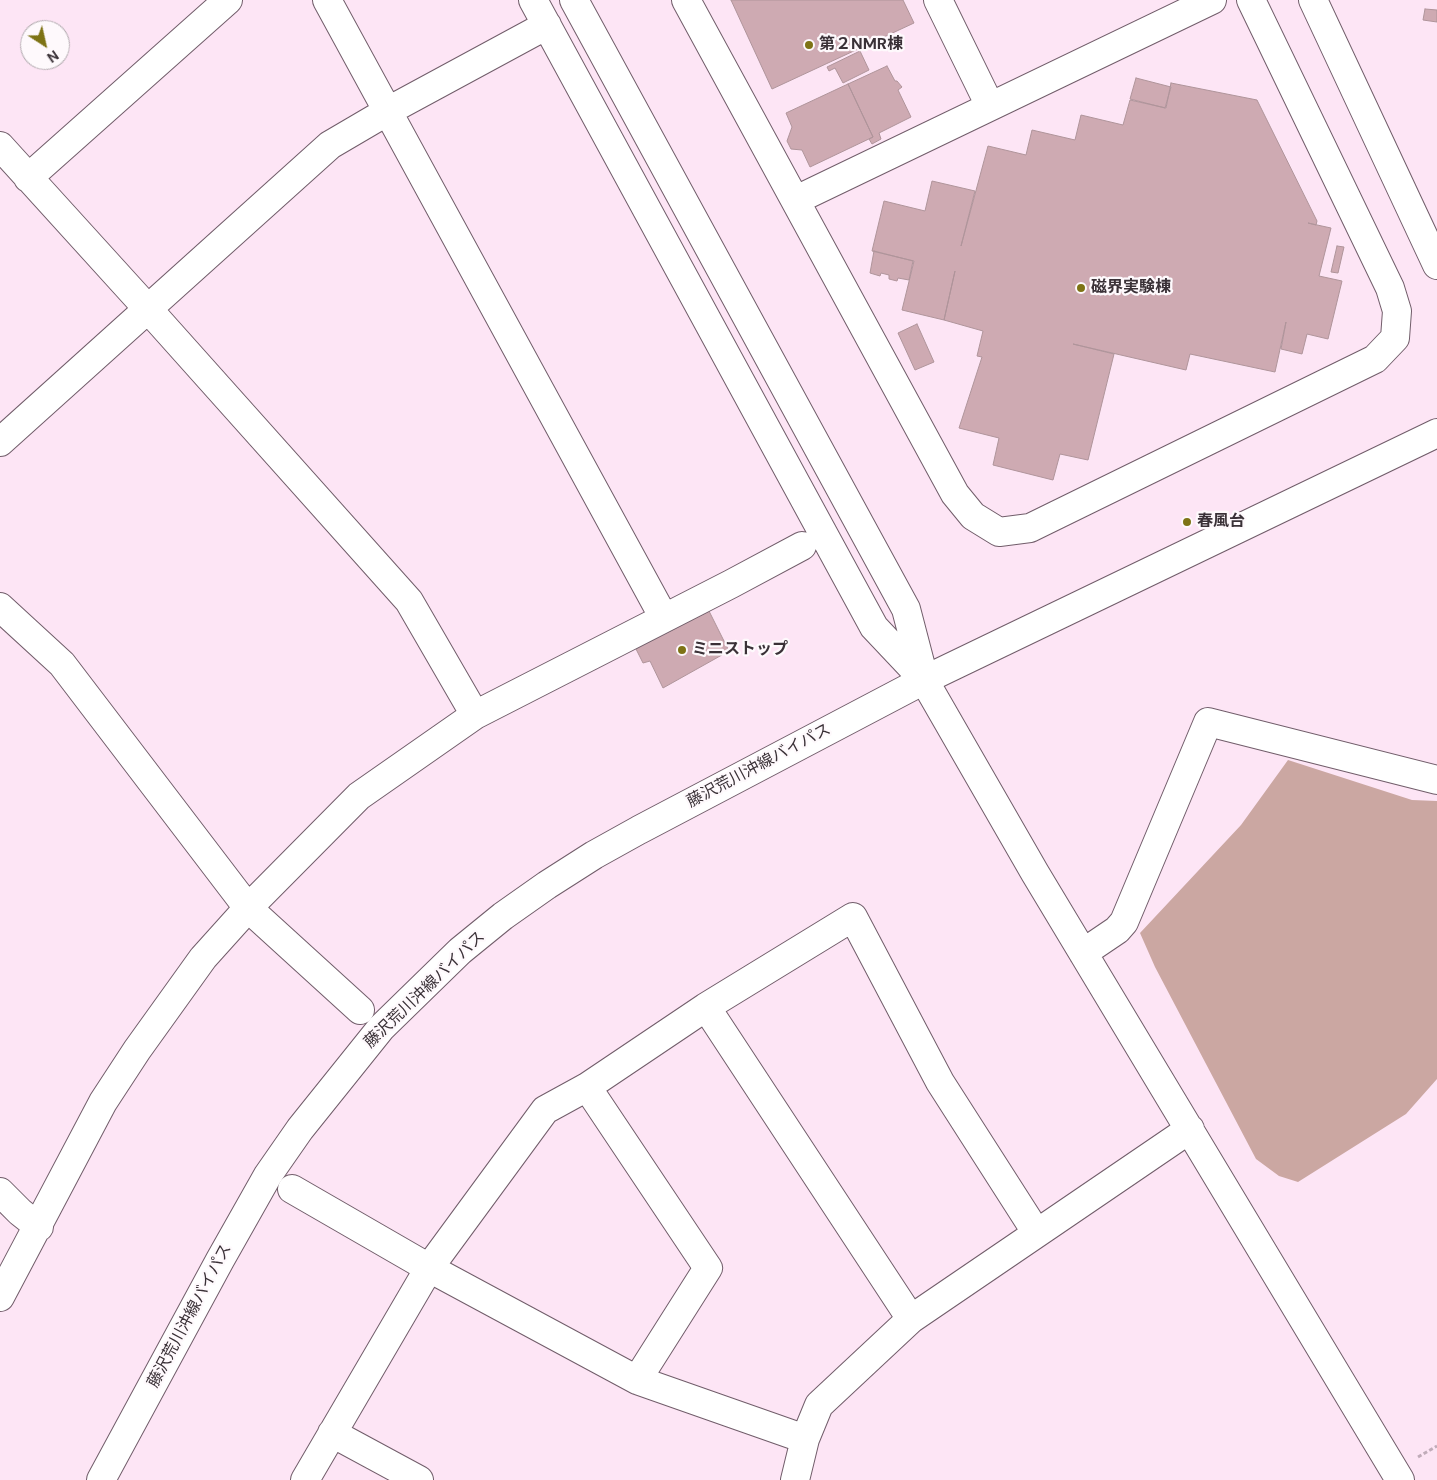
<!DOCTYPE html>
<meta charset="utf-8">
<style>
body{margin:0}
#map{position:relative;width:1437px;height:1480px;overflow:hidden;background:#fde5f5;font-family:"DM Sans",sans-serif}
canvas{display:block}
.north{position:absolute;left:20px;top:20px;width:50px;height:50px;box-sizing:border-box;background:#fef9fc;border:1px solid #b0a9ad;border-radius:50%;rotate:145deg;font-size:14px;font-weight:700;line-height:20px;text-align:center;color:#3a3137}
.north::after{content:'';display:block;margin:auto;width:18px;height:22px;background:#7e7315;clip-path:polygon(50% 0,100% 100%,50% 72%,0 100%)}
</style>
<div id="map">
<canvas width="1437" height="1480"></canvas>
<div class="north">N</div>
</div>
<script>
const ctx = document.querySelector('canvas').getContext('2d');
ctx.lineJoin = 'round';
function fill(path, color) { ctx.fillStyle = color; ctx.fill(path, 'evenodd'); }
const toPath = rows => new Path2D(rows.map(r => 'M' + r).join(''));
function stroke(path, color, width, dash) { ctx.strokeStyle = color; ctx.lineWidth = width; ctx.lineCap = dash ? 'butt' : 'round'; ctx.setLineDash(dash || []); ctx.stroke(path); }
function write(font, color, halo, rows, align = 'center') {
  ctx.font = font + ' "DM Sans","Noto Sans JP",sans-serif'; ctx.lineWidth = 4.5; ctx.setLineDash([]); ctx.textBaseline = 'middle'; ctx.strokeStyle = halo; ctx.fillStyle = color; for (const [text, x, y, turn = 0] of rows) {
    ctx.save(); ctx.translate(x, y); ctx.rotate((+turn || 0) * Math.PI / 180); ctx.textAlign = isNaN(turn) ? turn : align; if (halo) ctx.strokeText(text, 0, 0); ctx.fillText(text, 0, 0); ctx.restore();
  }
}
fill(toPath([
 [1288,760,1412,800,1437,801,1437,1079,1406,1114,1298,1182,1279,1176,1256,1159,1155,967,1140,933,1241,825]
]), '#cba7a2');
const building = toPath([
 [731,0,903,0,914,23,772,89,731,0],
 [1425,9,1437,10,1437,22,1423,20,1425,9],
 [860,51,869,70,843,83,835,68,829,71,827,67,860,51],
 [887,66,895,81,897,81,902,87,898,90,911,117,879,133,881,139,872,144,869,139,873,137,848,84,887,66],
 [1136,78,1171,87,1165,108,1130,99,1136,78],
 [1171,83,1257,100,1317,221,1316,225,1308,223,1331,228,1319,276,1342,281,1328,339,1307,334,1302,354,1281,349,1286,322,1275,372,1190,354,1186,370,1073,344,1114,354,1088,460,1060,454,1053,480,993,465,999,438,959,428,982,357,977,356,983,331,944,320,955,271,944,320,902,310,914,261,872,251,884,201,925,211,932,181,975,191,961,246,988,146,1026,155,1032,130,1075,140,1081,115,1123,125,1130,100,1166,108,1171,83],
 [848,84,873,137,810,167,802,150,791,149,787,141,792,127,786,113,848,84],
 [1337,246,1344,247,1338,273,1331,272,1337,246],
 [874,251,913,261,909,280,898,278,897,281,889,279,889,275,881,273,880,276,870,273,874,251],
 [917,324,934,362,915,370,898,333,917,324],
 [709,611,729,651,663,688,650,661,643,663,636,649,709,611]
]);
fill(building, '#ceaab2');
stroke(building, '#af949a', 1);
const minor = toPath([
 [327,0,664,618],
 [533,0,874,627,924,680,1035,873,1400,1480],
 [574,0,906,609,924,678],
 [686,0,955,494,973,516,999,532,1030,528,1375,359,1395,338,1397,311,1390,288,1251,0],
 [938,0,990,106],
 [1313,0,1437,265],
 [0,146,148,309,409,601,475,715],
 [28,178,228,0],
 [796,200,1212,0],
 [0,442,330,145,388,111,547,25],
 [0,607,62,664,248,908,360,1010],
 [924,680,1437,433],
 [1083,953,1117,930,1124,922,1208,722,1437,780],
 [706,1007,911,1319],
 [587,1087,708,1268,637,1380],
 [292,1189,429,1268,637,1380,805,1439],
 [0,1192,20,1212,39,1227],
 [0,1297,103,1102,137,1050,203,958,248,908,359,796,475,715,731,584,802,546],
 [332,1433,419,1480],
 [305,1480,429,1268,545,1110,587,1087,706,1007,853,917,940,1082,1036,1232],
 [795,1480,805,1439,819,1405,911,1319,1190,1129]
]);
const major = toPath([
 [101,1480,220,1260,268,1175,300,1129,381,1028,460,951,503,916,547,885,594,855,639,830,924,680]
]);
stroke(minor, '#715d6a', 30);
stroke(major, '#715d6a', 30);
stroke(toPath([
 [1418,1457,1437,1446]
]), '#c0acb9', 3, [4, 2.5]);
stroke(minor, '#fff', 28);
stroke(major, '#fff', 28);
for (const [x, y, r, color] of [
 [809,45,5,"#7e7315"],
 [1081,288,5,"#7e7315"],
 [1187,522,5,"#7e7315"],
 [682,650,5,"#7e7315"]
]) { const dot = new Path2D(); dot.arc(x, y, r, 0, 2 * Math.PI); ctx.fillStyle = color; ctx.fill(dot); stroke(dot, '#fef9fc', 2); }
write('bold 16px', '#3a3137', '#fef9fc', [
 ["第２NMR棟",819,45],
 ["磁界実験棟",1091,288],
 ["春風台",1197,522],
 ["ミニストップ",692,650]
], 'left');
write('16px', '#3a3137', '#fef9fc', [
 ["藤沢荒川沖線バイパス",759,766,-28],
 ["藤沢荒川沖線バイパス",425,990,-44],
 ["藤沢荒川沖線バイパス",190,1316,-62]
]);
</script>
